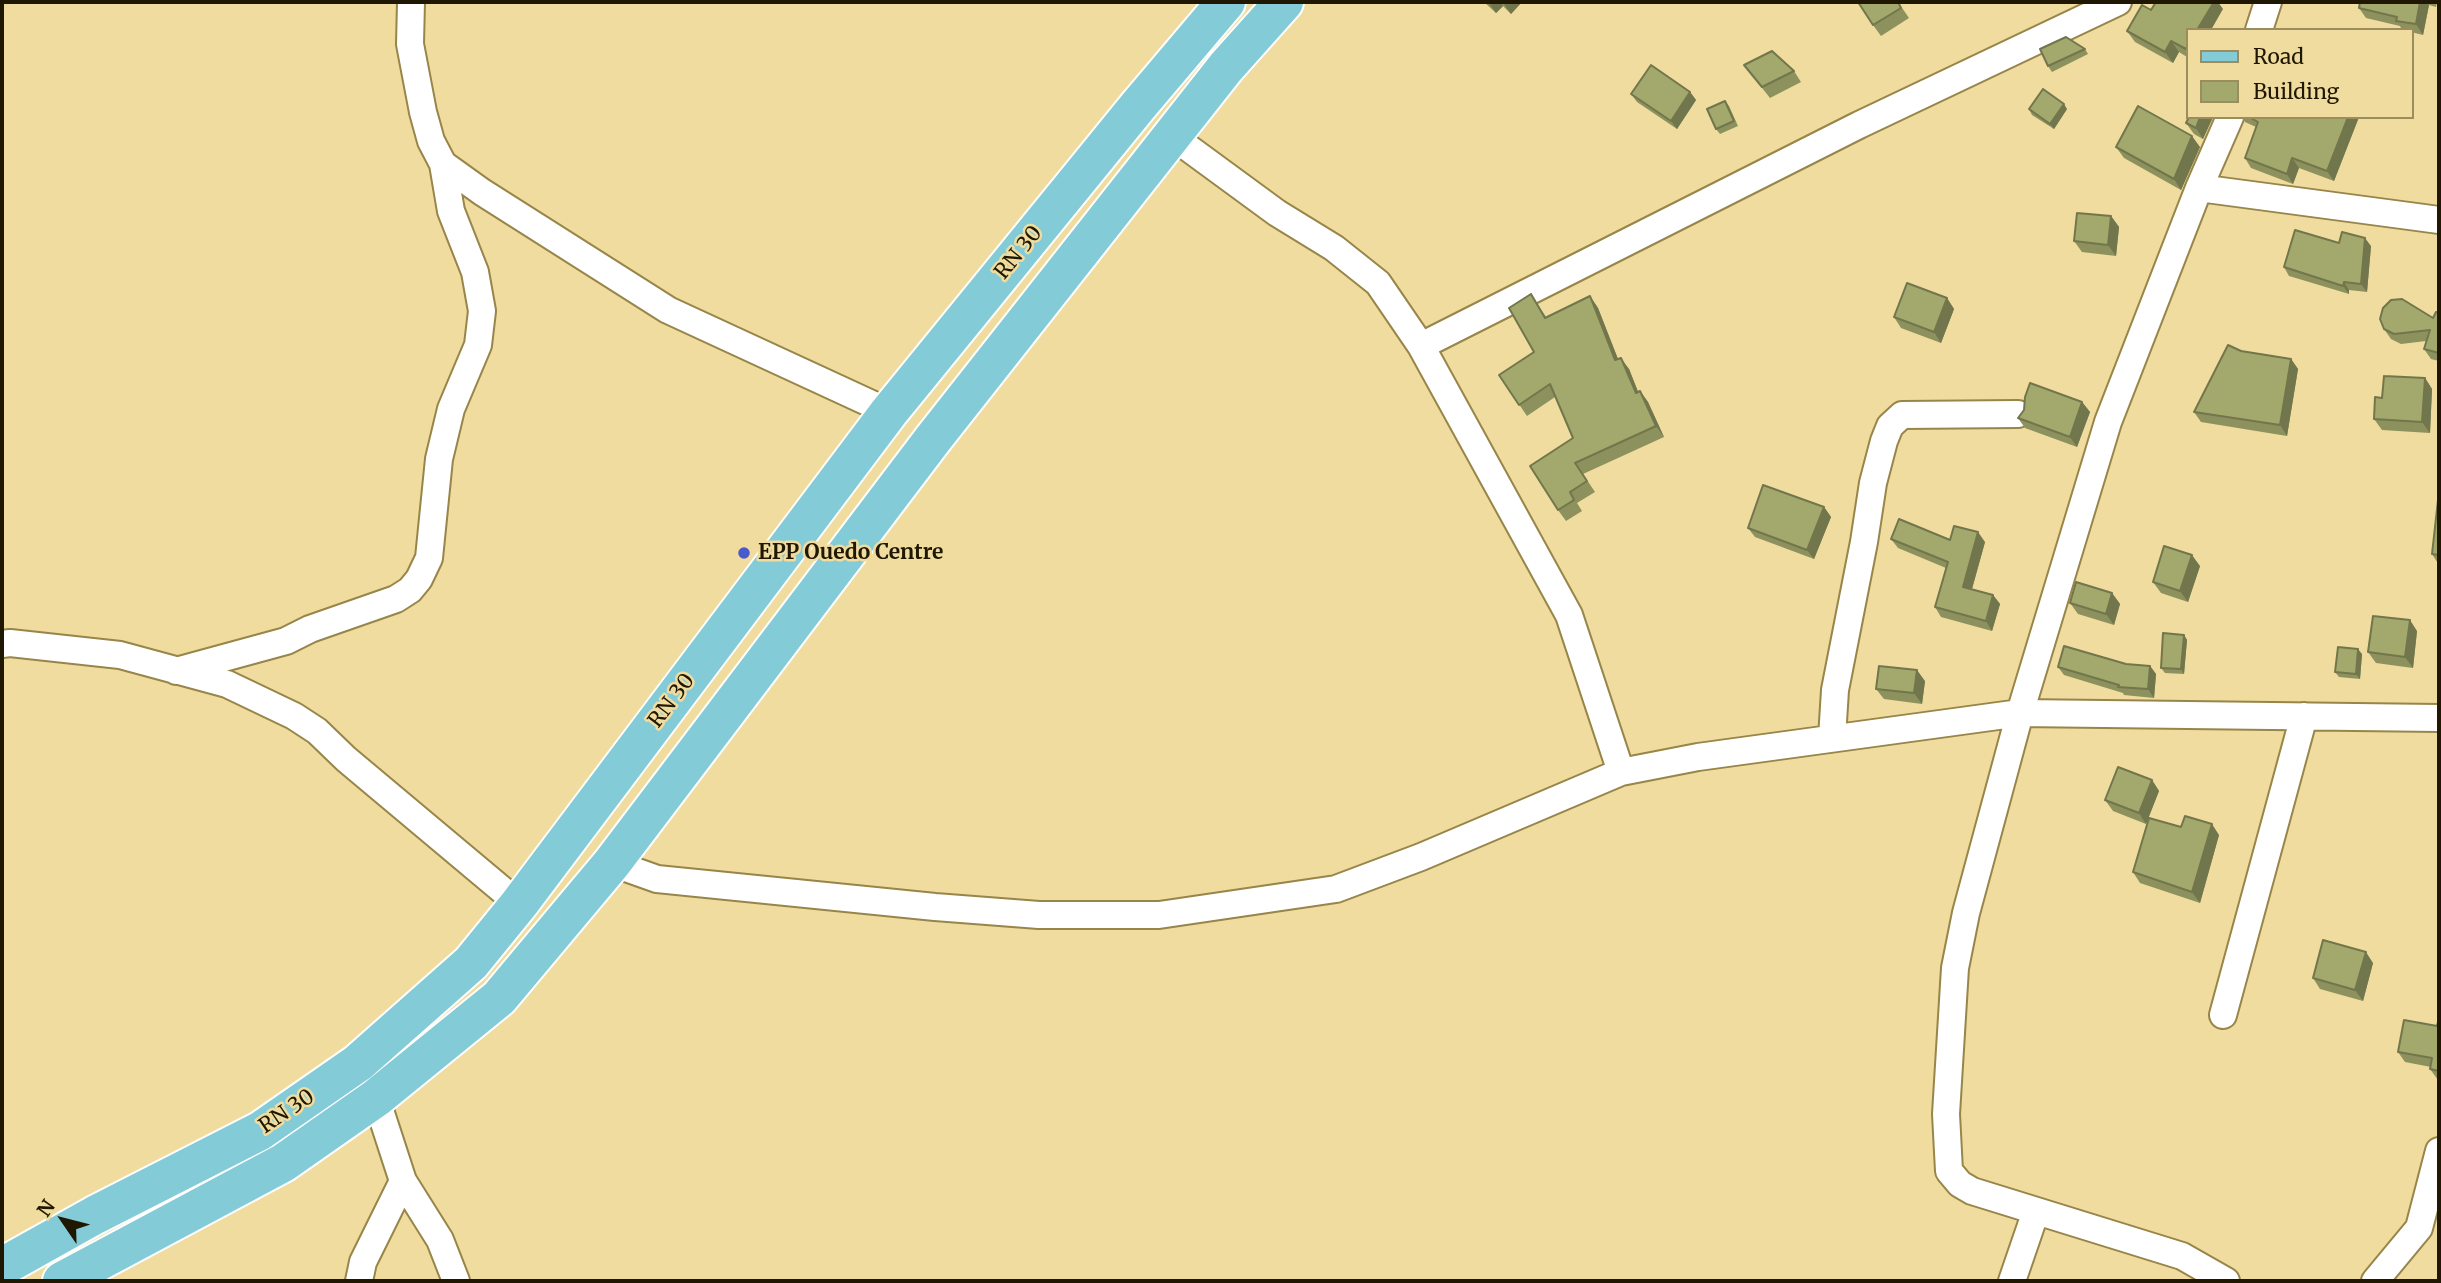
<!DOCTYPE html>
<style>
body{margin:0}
#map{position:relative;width:2441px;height:1283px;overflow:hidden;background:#f0dc9e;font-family:Merriweather,serif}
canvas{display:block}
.frame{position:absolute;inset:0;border:4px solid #1f1701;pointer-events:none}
.legend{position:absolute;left:2186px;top:28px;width:228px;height:91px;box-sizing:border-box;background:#f0dc9e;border:2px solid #9c8d5f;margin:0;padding:9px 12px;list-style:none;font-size:21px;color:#1f1701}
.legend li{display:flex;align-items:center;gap:14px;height:35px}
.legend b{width:35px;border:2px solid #9c8d5f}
.north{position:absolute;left:28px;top:1185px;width:70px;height:70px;-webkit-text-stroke:5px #f0dc9e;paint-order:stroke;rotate:305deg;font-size:19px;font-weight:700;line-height:28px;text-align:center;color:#1f1701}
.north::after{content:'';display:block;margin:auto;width:24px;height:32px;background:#1f1701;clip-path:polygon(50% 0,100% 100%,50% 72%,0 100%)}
</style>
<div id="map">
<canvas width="2441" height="1283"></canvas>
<div class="frame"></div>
<ul class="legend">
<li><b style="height:9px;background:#83cbd7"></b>Road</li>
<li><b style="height:19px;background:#a3a96c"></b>Building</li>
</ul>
<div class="north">N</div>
</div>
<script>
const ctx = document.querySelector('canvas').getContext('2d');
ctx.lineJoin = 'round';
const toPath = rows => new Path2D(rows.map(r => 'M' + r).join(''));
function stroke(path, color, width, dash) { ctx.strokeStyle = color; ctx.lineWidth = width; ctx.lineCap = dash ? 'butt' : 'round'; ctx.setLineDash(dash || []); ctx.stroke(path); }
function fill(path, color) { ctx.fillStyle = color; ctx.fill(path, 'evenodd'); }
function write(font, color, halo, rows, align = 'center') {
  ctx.font = font + ' Merriweather,serif'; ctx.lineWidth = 5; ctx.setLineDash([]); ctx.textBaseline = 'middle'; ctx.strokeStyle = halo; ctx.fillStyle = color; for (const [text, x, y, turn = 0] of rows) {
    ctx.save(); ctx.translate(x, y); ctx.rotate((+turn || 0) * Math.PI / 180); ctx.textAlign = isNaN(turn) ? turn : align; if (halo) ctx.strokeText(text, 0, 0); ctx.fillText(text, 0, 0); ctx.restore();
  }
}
const street = toPath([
 [2259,30,2268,2],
 [1172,136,1277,213,1334,248,1378,283,1421,346,1569,615,1621,772],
 [443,164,482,192,668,310,889,412],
 [2199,188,2439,220],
 [1421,346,1859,125,2118,2],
 [2,644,10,643,120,655,227,684,294,716,317,731,346,759,519,904],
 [176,671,286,641,310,629,396,599,410,590,419,579,429,558,439,459,451,409,478,345,482,311,475,272,451,211,443,164,431,141,423,112,410,44,411,2],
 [1832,738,1835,690,1864,542,1873,483,1884,441,1890,426,1902,415,2018,414],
 [612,863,657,879,935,907,1039,915,1159,915,1336,889,1421,857,1621,772,1698,757,2020,713,2439,718],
 [2223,1015,2304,716],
 [376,1098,403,1181,440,1240,456,1281],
 [359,1281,363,1262,403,1181],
 [2012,1281,2036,1211],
 [2226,1281,2182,1256,1972,1191,1960,1184,1949,1171,1946,1114,1955,968,1966,913,2020,713,2108,422,2199,188,2230,117],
 [2375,1281,2419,1228,2439,1151]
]);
const primary = toPath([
 [2,1267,95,1215,260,1131,358,1063,471,963,519,904,889,412,1138,106,1226,2],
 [62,1281,283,1163,376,1098,499,998,612,863,933,439,1226,67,1284,2]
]);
stroke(street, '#978549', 30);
stroke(primary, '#fff', 42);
stroke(street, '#fff', 26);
stroke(primary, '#83cbd7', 38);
fill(toPath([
 [1484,2,1522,2,1511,14,1503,6,1496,13],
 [1898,2,1909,18,1881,36,1873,25],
 [2360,2,2437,2,2436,7,2429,5,2423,35,2411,32,2411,30,2402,30,2400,26,2366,18,2359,8],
 [2223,9,2187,30,2187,57,2179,52,2173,63,2135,42,2127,31,2151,10],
 [2085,49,2088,54,2052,72,2048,66],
 [1744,65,1794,71,1801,82,1770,98],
 [1690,92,1696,100,1677,129,1637,102,1631,94],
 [1725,101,1729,106,1738,126,1720,134,1716,129],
 [2029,109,2067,109,2054,129,2032,115],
 [2189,117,2213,117,2203,139,2194,134,2186,123],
 [2242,117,2359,117,2334,181,2299,168,2293,184,2251,168,2245,158,2256,127,2245,122],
 [2116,147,2200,147,2181,190,2124,158],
 [2111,216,2119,227,2116,256,2082,252,2074,241],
 [2371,246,2367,292,2349,290,2349,294,2289,276,2284,267],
 [1531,294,1546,317,1590,296,1598,308,1618,359,1629,369,1638,392,1640,391,1648,402,1664,437,1583,474,1595,492,1577,503,1582,511,1566,521,1558,510,1573,438,1555,397,1527,416,1499,375,1534,352],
 [1947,298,1954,309,1941,343,1901,328,1894,317],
 [2439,312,2439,361,2431,359,2424,349,2426,341,2401,344,2391,339,2384,329,2433,318],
 [2241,351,2291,359,2298,369,2287,436,2201,422,2194,412],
 [2425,378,2432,389,2430,433,2382,430,2374,419,2382,398],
 [2082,402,2090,412,2077,447,2025,428,2018,418],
 [2439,491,2439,565,2432,554],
 [1824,507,1831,517,1814,559,1755,537,1748,528],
 [1891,539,1985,542,1972,589,1993,595,2000,604,1992,631,1941,617,1935,607,1946,568,1898,548],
 [2200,566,2188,602,2161,593,2153,582],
 [2112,593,2120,604,2114,625,2078,614,2070,603],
 [2417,631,2413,668,2376,663,2368,652],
 [2184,635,2187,640,2184,674,2165,673,2161,668],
 [2362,654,2360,679,2339,677,2335,672],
 [2126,664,2150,666,2156,674,2154,698,2124,695,2123,693,2064,675,2058,667],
 [1925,681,1922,704,1884,699,1876,689],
 [2152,780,2159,791,2146,824,2113,811,2105,800],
 [2181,827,2219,835,2200,903,2140,883,2133,872],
 [2373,963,2363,1001,2320,989,2313,978],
 [2439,1022,2439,1080,2438,1080,2430,1069,2431,1067,2405,1062,2398,1052,2437,1026]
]), '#8c915d');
fill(toPath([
 [1490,2,1500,2,1503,6,1496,13,1489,3],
 [1506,2,1522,2,1511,14,1504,4],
 [2214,2,2218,2,2223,9,2211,30,2197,30],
 [2420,2,2426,2,2429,5,2423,35,2416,24],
 [2171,41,2179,52,2173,63,2165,52],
 [1690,92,1696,100,1677,129,1671,121],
 [2064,104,2067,109,2054,129,2050,124],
 [2200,117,2213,117,2203,139,2196,128],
 [2348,117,2359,117,2334,181,2327,171],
 [2192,136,2200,147,2181,190,2174,179],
 [2292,158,2299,168,2293,184,2287,174],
 [2111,216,2119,227,2116,256,2108,245],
 [2365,238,2371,246,2367,292,2361,284],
 [2344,282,2349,290,2349,294,2343,286],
 [1590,296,1598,308,1623,372,1615,360],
 [1947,298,1954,309,1941,343,1934,332],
 [1621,358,1629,369,1643,404,1636,393],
 [2291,359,2298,369,2287,436,2280,425],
 [2425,378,2432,389,2430,433,2422,422],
 [1640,391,1648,402,1664,437,1656,426],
 [2082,402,2090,412,2077,447,2070,437],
 [1824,507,1831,517,1814,559,1807,550],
 [1978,532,1985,542,1970,596,1963,587],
 [2192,555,2200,566,2188,602,2180,591],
 [2112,593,2120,604,2114,625,2106,614],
 [1993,595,2000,604,1992,631,1986,621],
 [2410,620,2417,631,2413,668,2405,657],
 [2184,635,2187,640,2184,674,2181,669],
 [2358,649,2362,654,2360,679,2356,674],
 [2150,666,2156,674,2154,698,2148,689],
 [1917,670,1925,681,1922,704,1914,693],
 [2152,780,2159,791,2146,824,2139,813],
 [2212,824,2219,835,2200,903,2192,892],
 [2366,952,2373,963,2363,1001,2355,990]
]), '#72764c');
const building = toPath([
 [1858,2,1898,2,1901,8,1873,25,1858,2],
 [2156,2,2214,2,2197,30,2187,30,2187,47,2186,49,2171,41,2165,52,2127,31,2142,5,2151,10,2156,2],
 [2360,2,2420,2,2416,24,2396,21,2397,17,2359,8,2360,2],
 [2066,37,2085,49,2048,66,2040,49,2066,37],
 [1772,51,1794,71,1762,87,1744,65,1772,51],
 [1651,65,1690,92,1671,121,1631,94,1651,65],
 [2043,89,2064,104,2050,124,2029,109,2043,89],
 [1725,101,1734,121,1716,129,1707,109,1725,101],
 [2138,106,2192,136,2174,179,2116,147,2138,106],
 [2189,117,2200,117,2196,128,2186,123,2189,117],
 [2249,117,2348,117,2327,171,2292,158,2287,174,2245,158,2258,122,2249,117],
 [2077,213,2111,216,2108,245,2074,241,2077,213],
 [2295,230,2339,243,2342,232,2365,238,2361,284,2344,282,2343,286,2284,267,2295,230],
 [1907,283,1947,298,1934,332,1894,317,1907,283],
 [1531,294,1545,318,1590,296,1615,360,1621,358,1636,393,1640,391,1656,426,1575,463,1587,481,1570,492,1574,500,1558,510,1530,466,1573,438,1550,384,1519,405,1499,375,1534,352,1509,308,1531,294],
 [2402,299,2433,318,2436,312,2439,312,2439,353,2424,349,2430,330,2394,334,2384,329,2380,319,2383,308,2391,300,2402,299],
 [2228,345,2241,351,2291,359,2280,425,2194,412,2228,345],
 [2384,376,2425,378,2422,422,2374,419,2375,397,2382,398,2384,376],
 [2030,383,2082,402,2070,437,2018,418,2024,410,2025,397,2030,383],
 [1763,485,1824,507,1807,550,1748,528,1763,485],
 [2439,491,2439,555,2432,554,2439,491],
 [1899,519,1950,540,1954,526,1978,532,1963,587,1993,595,1986,621,1935,607,1948,562,1891,539,1899,519],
 [2164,546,2192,555,2180,591,2153,582,2164,546],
 [2076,582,2112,593,2106,614,2070,603,2076,582],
 [2373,616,2410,620,2405,657,2368,652,2373,616],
 [2163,633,2184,635,2181,669,2161,668,2163,633],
 [2064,646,2126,664,2150,666,2148,689,2118,687,2119,685,2058,667,2064,646],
 [2338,647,2358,649,2356,674,2335,672,2338,647],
 [1879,666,1917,670,1914,693,1876,689,1879,666],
 [2118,767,2152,780,2139,813,2105,800,2118,767],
 [2185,816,2212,824,2192,892,2133,872,2149,818,2181,827,2185,816],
 [2323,940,2366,952,2355,990,2313,978,2323,940],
 [2404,1020,2437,1026,2438,1022,2439,1022,2439,1071,2430,1069,2432,1058,2398,1052,2404,1020]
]);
fill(building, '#a3a96c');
stroke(building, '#72764c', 2);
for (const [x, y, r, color] of [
 [744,553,7,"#4959ce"]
]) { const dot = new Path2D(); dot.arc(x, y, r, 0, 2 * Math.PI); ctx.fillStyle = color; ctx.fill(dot); stroke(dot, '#f0dc9e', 2.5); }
write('21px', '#1f1701', '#f0dc9e', [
 ["RN 30",1019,253,-51],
 ["RN 30",672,701,-53],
 ["RN 30",287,1112,-34]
]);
write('bold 21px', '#1f1701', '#f0dc9e', [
 ["EPP Ouedo Centre",758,553]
], 'left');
</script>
